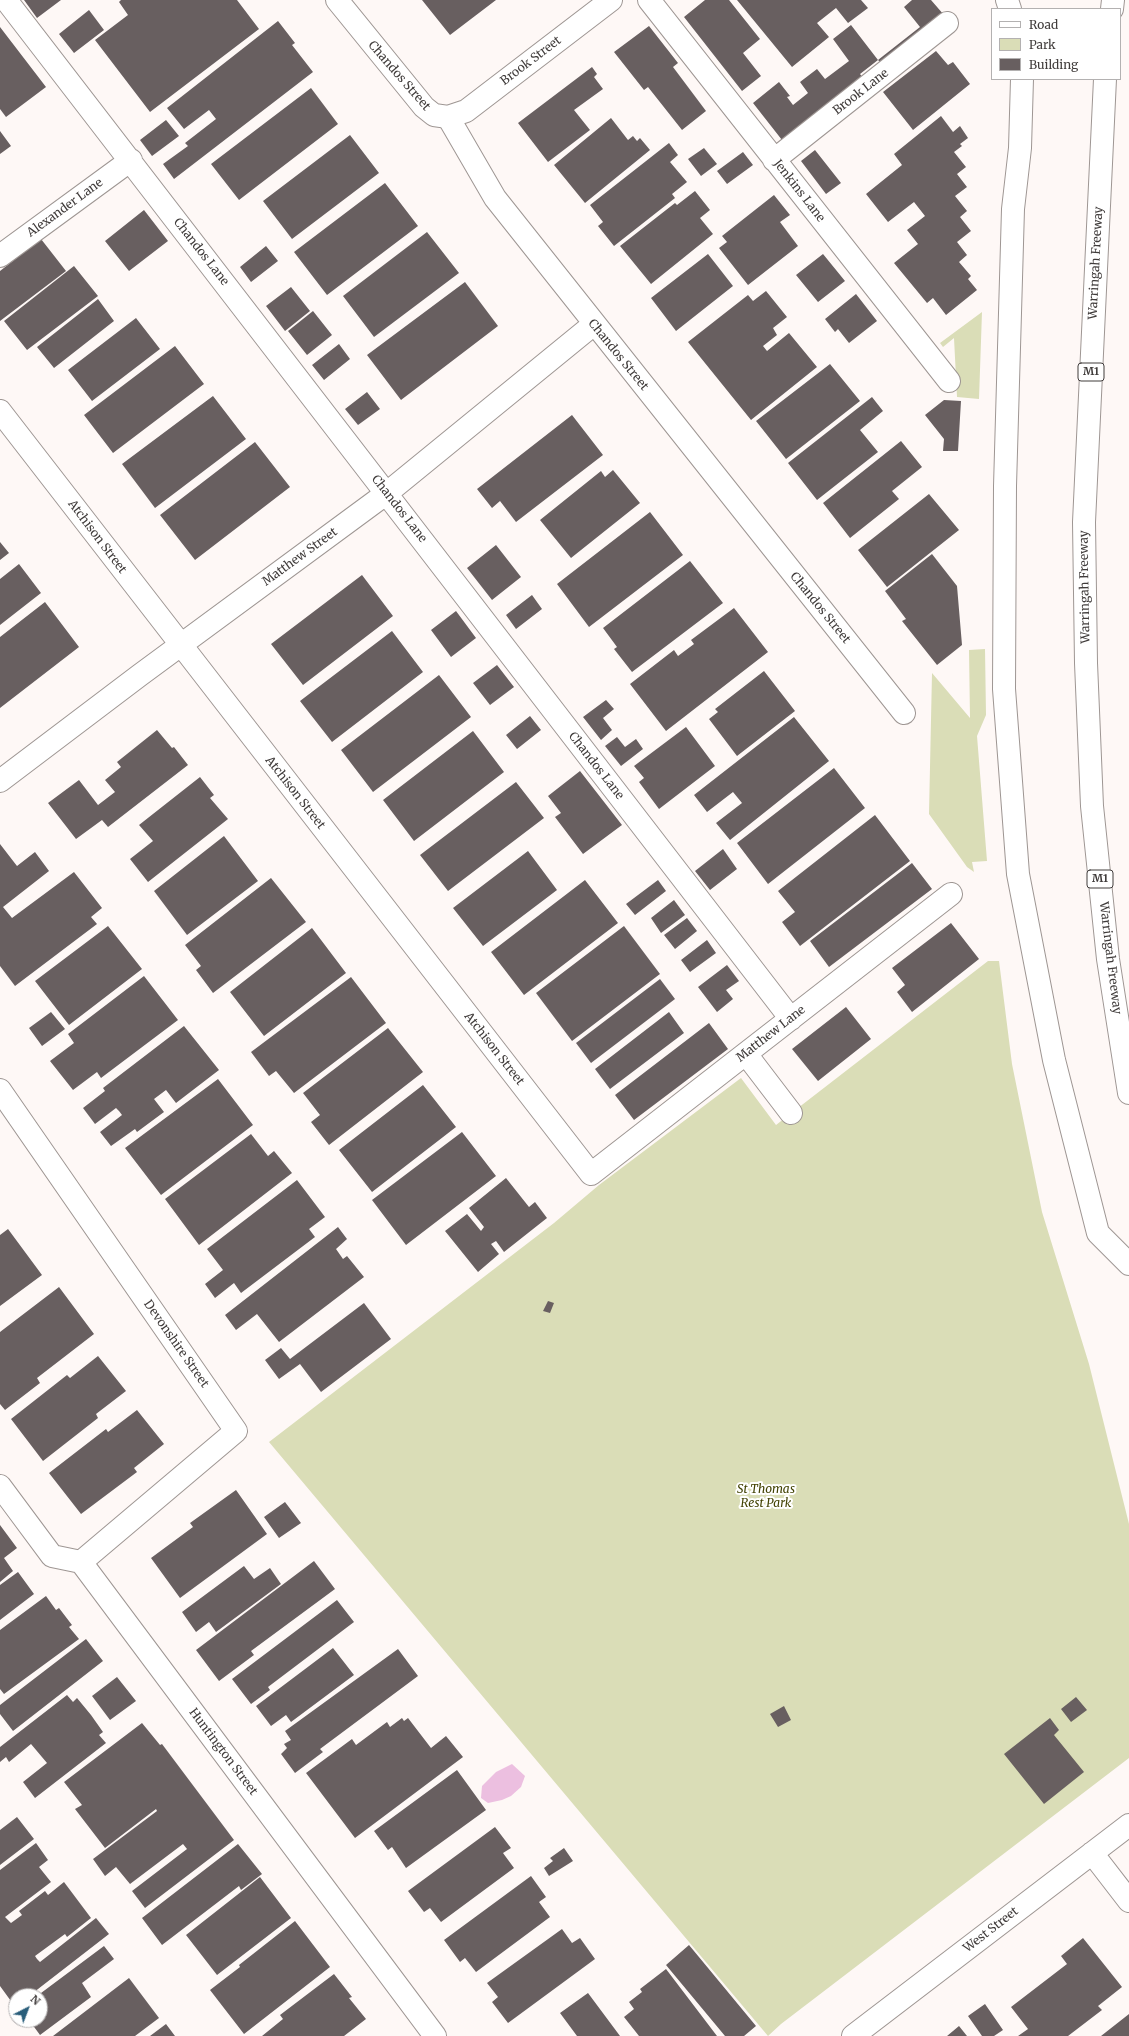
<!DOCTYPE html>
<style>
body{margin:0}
#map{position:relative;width:1129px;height:2036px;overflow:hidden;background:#fef8f6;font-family:Merriweather,serif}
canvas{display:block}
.legend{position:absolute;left:991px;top:8px;width:130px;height:72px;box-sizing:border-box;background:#fff;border:1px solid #b3b1b1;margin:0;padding:5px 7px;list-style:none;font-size:12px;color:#403c3b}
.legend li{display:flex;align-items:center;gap:8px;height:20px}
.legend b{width:20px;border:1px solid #b3b1b1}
.north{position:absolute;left:8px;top:1988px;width:40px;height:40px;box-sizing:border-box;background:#fff;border:1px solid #b3b1b1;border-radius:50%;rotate:42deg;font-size:11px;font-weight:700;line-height:16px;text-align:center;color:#403c3b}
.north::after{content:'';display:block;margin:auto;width:14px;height:18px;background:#295d7a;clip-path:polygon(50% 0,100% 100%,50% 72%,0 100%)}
</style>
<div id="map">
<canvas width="1129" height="2036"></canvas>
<ul class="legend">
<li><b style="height:5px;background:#fff"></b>Road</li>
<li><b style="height:11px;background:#daddb7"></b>Park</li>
<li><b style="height:11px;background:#685f60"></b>Building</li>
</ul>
<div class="north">N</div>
</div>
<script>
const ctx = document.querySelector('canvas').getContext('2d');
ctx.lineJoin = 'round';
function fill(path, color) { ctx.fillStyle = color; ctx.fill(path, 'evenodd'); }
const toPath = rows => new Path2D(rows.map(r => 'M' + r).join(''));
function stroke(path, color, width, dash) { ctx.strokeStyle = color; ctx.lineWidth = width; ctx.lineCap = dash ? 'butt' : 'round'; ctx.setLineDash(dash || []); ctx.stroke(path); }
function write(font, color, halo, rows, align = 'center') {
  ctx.font = font + ' Merriweather,serif'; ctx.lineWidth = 4; ctx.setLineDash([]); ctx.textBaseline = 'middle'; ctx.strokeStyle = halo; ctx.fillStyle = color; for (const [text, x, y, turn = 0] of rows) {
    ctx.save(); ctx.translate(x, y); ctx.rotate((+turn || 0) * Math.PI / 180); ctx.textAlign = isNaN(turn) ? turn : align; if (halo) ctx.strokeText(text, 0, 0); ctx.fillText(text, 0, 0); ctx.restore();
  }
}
fill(toPath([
 [982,312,979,399,957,397,954,338,943,347,940,343],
 [985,649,986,715,977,736,987,861,972,862,974,872,967,867,929,814,932,673,970,718,969,650],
 [988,961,999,961,1012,1064,1042,1212,1089,1364,1129,1524,1129,1758,781,2024,768,2036,269,1442,554,1223,599,1185,741,1078,776,1125]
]), '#daddb7');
fill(toPath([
 [512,1764,525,1776,521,1787,511,1796,502,1800,488,1803,481,1798,482,1786,496,1772]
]), '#ecbfe0');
fill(toPath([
 [24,0,61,0,37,18],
 [121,0,237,0,259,29,150,112,95,40,128,15,119,2],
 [422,0,496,0,450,35],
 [705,0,729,0,760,39,743,53,761,76,742,91,684,17],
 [737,0,861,0,868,8,848,23,836,8,817,23,829,37,792,67],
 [912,0,931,0,944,15,882,64,878,60,860,74,863,78,782,140,753,103,779,82,790,96,787,97,793,105,808,93,800,82,817,69,825,79,849,61,833,39,851,25,878,60,920,27,904,7],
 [89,10,104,30,74,53,59,34],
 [278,21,295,43,292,45,313,72,174,179,163,164,188,146,185,143,216,119,209,110,184,129,167,108],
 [649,26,678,63,673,67,706,111,682,130,648,87,644,90,614,52],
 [0,27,46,87,6,117,0,109],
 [936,51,948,65,953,62,970,84,913,130,883,92],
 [592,67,597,74,594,77,603,89,574,110,590,130,548,162,518,123],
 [311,88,338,124,239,200,211,164],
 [941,116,953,132,960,126,968,138,960,144,962,146,954,152,966,167,957,174,967,187,955,196,967,211,960,217,971,231,957,242,967,255,959,262,971,276,968,279,977,290,946,315,933,298,927,303,894,263,918,244,907,230,925,216,914,202,888,222,866,194,902,165,894,154],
 [611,118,628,140,633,136,637,141,640,138,650,150,585,203,554,165],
 [166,120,179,136,152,156,140,140],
 [0,131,11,146,0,154],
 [350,135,379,173,292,239,263,201],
 [669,143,678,155,670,162,687,182,672,194,675,198,614,246,598,226,603,222,590,205],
 [704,148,717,164,701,176,688,159],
 [815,150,841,183,826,194,801,161],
 [743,152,753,165,727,184,717,171],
 [385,183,418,226,327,295,294,252],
 [695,191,710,210,700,218,713,234,651,284,620,246,675,203,677,205],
 [774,195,790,215,780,222,798,246,748,285,719,248,727,242,722,236],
 [144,210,168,241,129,271,105,241],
 [427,232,459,273,374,337,343,296],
 [41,239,66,271,0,321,0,271],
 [266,246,278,261,251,282,240,267],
 [708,254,733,286,676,331,651,298],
 [823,254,845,281,818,302,796,275],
 [74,266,98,296,27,350,4,321],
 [465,282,498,326,401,400,367,355],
 [291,287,310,311,285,331,266,306],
 [766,291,787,317,773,328,777,335,763,346,767,351,789,333,817,367,751,420,688,342,748,295,753,301],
 [856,294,877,321,849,343,838,329,835,332,825,319],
 [98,299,114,321,54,368,37,347],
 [313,311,332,335,307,355,288,331],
 [136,318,160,349,92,401,68,370],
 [339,344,350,359,324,380,312,365],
 [175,346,204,384,113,453,84,415],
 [830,364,860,401,786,459,756,421],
 [367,392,380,409,358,425,345,409],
 [213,396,246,439,155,508,122,464],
 [872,397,883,411,860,430,878,452,817,500,788,463],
 [944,400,961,401,958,451,943,451,944,439,925,415],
 [572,415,603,455,516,522,500,501,492,508,477,489],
 [901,441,922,467,892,491,899,499,850,538,823,503],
 [255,442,290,487,195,560,160,515],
 [613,470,640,503,571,558,540,520,601,471,605,477],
 [929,494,959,530,887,587,858,550],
 [650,512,683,555,589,627,557,584],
 [0,542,9,553,0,560],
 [496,545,521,577,492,600,467,568],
 [932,554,957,586,962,645,937,665,902,621,906,619,885,591],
 [690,561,723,603,632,672,614,649,617,647,603,628],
 [19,564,41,593,0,625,0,579],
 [362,575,393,616,303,685,271,644],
 [532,595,542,609,516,629,506,615],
 [45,602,79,647,0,708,0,637],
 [734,608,768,652,666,731,630,684,674,650,678,656,694,644,691,640],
 [456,611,476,638,451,657,431,630],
 [392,631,423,672,332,742,300,701],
 [497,665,514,687,490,705,473,683],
 [764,671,795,711,737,756,709,719,718,712,715,709],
 [439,675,471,717,373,792,341,750],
 [606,700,614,709,603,718,612,730,601,740,583,717],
 [530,716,541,730,517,749,506,735],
 [794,717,829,761,730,840,716,823,742,803,733,792,707,812,694,795],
 [686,727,715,766,659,809,639,782,644,778,634,766],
 [157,730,172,748,174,747,188,765,108,827,102,820,76,839,48,803,79,780,98,805,115,792,105,780,121,767,117,762],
 [473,731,504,772,414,841,383,800],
 [617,737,625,747,636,739,643,749,621,766,605,746],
 [834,768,865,808,768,884,737,843],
 [580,771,622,825,583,854,555,817,561,813,548,796],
 [200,777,214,795,210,798,228,819,148,882,130,859,153,841,139,825],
 [516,782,544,818,448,891,420,855],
 [875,815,910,861,800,946,782,922,795,912,778,891],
 [224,836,258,881,187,935,154,891],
 [0,844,17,866,35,852,49,871,3,907,12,918,74,872,102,908,91,917,97,924,15,986,0,966],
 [723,849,737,869,710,890,695,871],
 [528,851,557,890,483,946,453,908],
 [912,863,932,889,829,967,810,941],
 [271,878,306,922,213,993,196,970,201,966,185,945],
 [585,880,618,923,524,995,491,952],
 [658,880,666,891,635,915,626,904],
 [674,900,685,915,661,933,651,918],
 [687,918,697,931,675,949,664,935],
 [951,923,979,959,912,1012,897,992,905,985,892,968],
 [108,926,142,969,69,1025,35,981],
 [624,926,660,974,572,1041,536,993],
 [312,928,346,973,264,1036,230,992],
 [707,940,716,953,690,972,681,960],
 [727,965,739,981,726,990,733,999,717,1012,698,987],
 [144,976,178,1020,101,1078,97,1072,73,1090,50,1061,74,1043,68,1034],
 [351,977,386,1023,294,1093,276,1071,269,1076,251,1052],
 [660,979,675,999,591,1063,576,1043],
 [846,1007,871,1039,818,1081,792,1049],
 [51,1012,65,1029,42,1046,29,1028],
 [669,1012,684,1033,610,1089,595,1069],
 [709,1023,728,1049,634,1120,615,1095],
 [184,1026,219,1070,176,1103,166,1090,154,1099,164,1112,137,1132,135,1129,111,1146,100,1132,122,1115,119,1111,116,1108,95,1124,83,1108,105,1091,103,1088],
 [388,1028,423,1072,329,1145,311,1122,320,1115,303,1093],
 [218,1079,253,1125,161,1195,125,1148],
 [423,1085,456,1127,372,1192,339,1150],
 [462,1132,496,1176,406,1245,372,1200],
 [251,1134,268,1156,274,1151,292,1173,199,1245,165,1199],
 [506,1178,529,1207,535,1202,547,1218,504,1252,496,1241,491,1244,499,1254,478,1272,445,1231,467,1214,481,1231,484,1227,469,1208],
 [297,1180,325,1217,309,1229,315,1237,241,1293,234,1283,215,1298,205,1284,223,1270,207,1249],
 [338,1227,347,1239,336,1249,343,1259,347,1256,364,1277,279,1342,257,1314,236,1330,225,1315],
 [8,1229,42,1275,0,1306,0,1235],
 [59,1287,94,1334,37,1378,40,1383,5,1410,0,1404,0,1332],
 [548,1301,554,1303,550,1313,543,1311],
 [364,1303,391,1339,321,1392,300,1364,279,1379,265,1360,281,1348,290,1359],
 [98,1356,126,1391,96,1414,98,1418,43,1461,11,1419,67,1375,70,1378],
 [137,1410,164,1444,134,1468,137,1472,81,1514,49,1473,106,1429,108,1432],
 [236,1490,267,1534,180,1598,151,1558,193,1527,190,1523],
 [285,1502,301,1523,279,1538,264,1517],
 [0,1525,17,1548,4,1558,13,1571,0,1582],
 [314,1561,335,1589,251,1651,254,1655,219,1681,196,1650],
 [244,1566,254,1579,270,1568,281,1584,216,1632,209,1622,196,1632,182,1612],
 [18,1572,34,1594,0,1620,0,1585],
 [46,1596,56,1610,59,1608,72,1625,69,1627,79,1639,4,1694,0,1689,0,1630],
 [337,1600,354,1622,268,1687,270,1690,251,1704,232,1679],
 [86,1639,103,1661,13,1731,0,1714,0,1705],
 [333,1648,354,1675,291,1722,286,1715,271,1726,256,1706],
 [398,1649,418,1676,320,1749,323,1752,295,1773,281,1754,287,1748,284,1744,291,1740,285,1731],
 [117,1677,136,1701,110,1720,92,1696],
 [67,1695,73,1702,77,1698,91,1715,103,1732,99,1735,106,1743,35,1798,23,1782,47,1763,31,1744,9,1762,6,1757,0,1762,0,1747],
 [1076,1697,1087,1710,1071,1722,1061,1709],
 [784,1706,791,1720,778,1727,770,1714],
 [402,1718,404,1721,408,1718,431,1748,446,1736,463,1757,355,1838,306,1773,352,1739,356,1745,387,1722,390,1727],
 [1050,1718,1059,1730,1054,1735,1084,1772,1044,1804,1004,1754],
 [142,1723,160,1745,162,1744,234,1840,145,1908,132,1891,187,1849,183,1844,130,1884,116,1867,105,1876,93,1859,157,1811,156,1809,105,1848,75,1809,82,1805,64,1782],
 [457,1770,486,1810,406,1868,392,1847,388,1850,374,1831],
 [17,1817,34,1839,0,1865,0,1830],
 [495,1827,511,1848,503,1853,514,1868,441,1922,430,1908,424,1912,408,1891],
 [36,1843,48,1860,39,1867,51,1882,5,1917,11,1923,22,1915,19,1911,45,1891,48,1895,64,1882,91,1918,67,1937,65,1934,35,1956,37,1959,40,1962,96,1918,109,1934,29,1996,16,1996,16,2008,0,1986,0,1870],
 [238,1844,262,1874,241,1890,239,1886,162,1945,142,1918],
 [564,1848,573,1861,549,1876,544,1868,553,1861,550,1858],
 [531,1876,546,1897,539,1902,550,1917,476,1972,465,1958,460,1962,444,1940],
 [260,1877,291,1918,217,1975,186,1935],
 [295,1921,330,1967,244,2034,210,1990,240,1967,239,1965],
 [562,1929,572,1943,580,1938,595,1959,508,2023,492,2002,498,1997,487,1983],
 [1083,1938,1122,1987,1098,2006,1102,2010,1068,2036,1018,2036,1028,2029,1011,2007,1067,1964,1061,1956],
 [689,1945,756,2026,744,2036,725,2036,666,1965],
 [104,1946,114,1959,82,1983,91,1997,40,2035,29,2020,40,2020,40,1996,37,1996],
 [666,1969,717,2036,639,2036,624,2017,634,2009,629,2002,642,1992,640,1989],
 [334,1974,352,1997,349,1998,366,2019,344,2036,262,2036,283,2019,280,2015],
 [129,1978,159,2018,135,2036,53,2036],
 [588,1993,620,2036,577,2036,560,2013],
 [985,2004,1003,2030,994,2036,982,2036,968,2016],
 [1129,2014,1129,2036,1101,2036],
 [166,2024,175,2036,150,2036],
 [959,2026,967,2036,947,2036]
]), '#685f60');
const minor = toPath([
 [6,0,791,1019],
 [649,0,949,381],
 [448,117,495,198,904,713],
 [774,160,947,23],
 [0,256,131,160],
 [0,411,591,1174,951,894],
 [0,781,140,675,387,493,594,324],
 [746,1054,791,1113],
 [0,1090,236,1431,81,1562],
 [0,1486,52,1556,81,1562,435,2036],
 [1092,1853,1129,1901],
 [853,2036,1129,1825]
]);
const major = toPath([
 [337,0,424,107,434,115,448,117,466,111,611,0]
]);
const highway = toPath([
 [1007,0,1010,9],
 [1112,9,1113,0],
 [1022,79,1020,148,1013,209,1005,486,1004,689,1018,874,1054,1060,1098,1233,1129,1264],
 [1105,79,1084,522,1086,663,1092,806,1108,959,1129,1093]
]);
stroke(minor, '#9e9693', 24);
stroke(major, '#9e9693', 24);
stroke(highway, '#9e9693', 24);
stroke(minor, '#fff', 22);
stroke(major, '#fff', 22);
stroke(highway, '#fff', 22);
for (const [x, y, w] of [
 [1091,372,26],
 [1100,879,26]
]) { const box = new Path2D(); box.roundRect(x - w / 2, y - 9, w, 18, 3); ctx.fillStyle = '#fff'; ctx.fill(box); stroke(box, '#403c3b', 1); }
write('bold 11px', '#403c3b', null, [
 ["M1",1091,372],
 ["M1",1100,879]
]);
write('12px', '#403c3b', '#fff', [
 ["Brook Street",531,61,-37],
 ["Chandos Street",399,76,49],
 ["Brook Lane",861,92,-38],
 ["Jenkins Lane",799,191,52],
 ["Alexander Lane",65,208,-36],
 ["Chandos Lane",201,252,52],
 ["Warringah Freeway",1096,263,-87],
 ["Chandos Street",618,355,51],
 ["Chandos Lane",399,509,52],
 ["Atchison Street",97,537,53],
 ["Matthew Street",300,557,-36],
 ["Warringah Freeway",1085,587,-91],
 ["Chandos Street",820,608,51],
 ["Chandos Lane",596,766,52],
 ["Atchison Street",295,793,52],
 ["Warringah Freeway",1110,958,83],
 ["Matthew Lane",771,1034,-38],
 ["Atchison Street",494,1049,52],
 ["Devonshire Street",176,1344,55],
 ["Huntington Street",223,1752,53],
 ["West Street",991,1930,-38]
]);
write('italic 12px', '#424203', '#fff', [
 ["St Thomas",766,1490],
 ["Rest Park",766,1504]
]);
</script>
